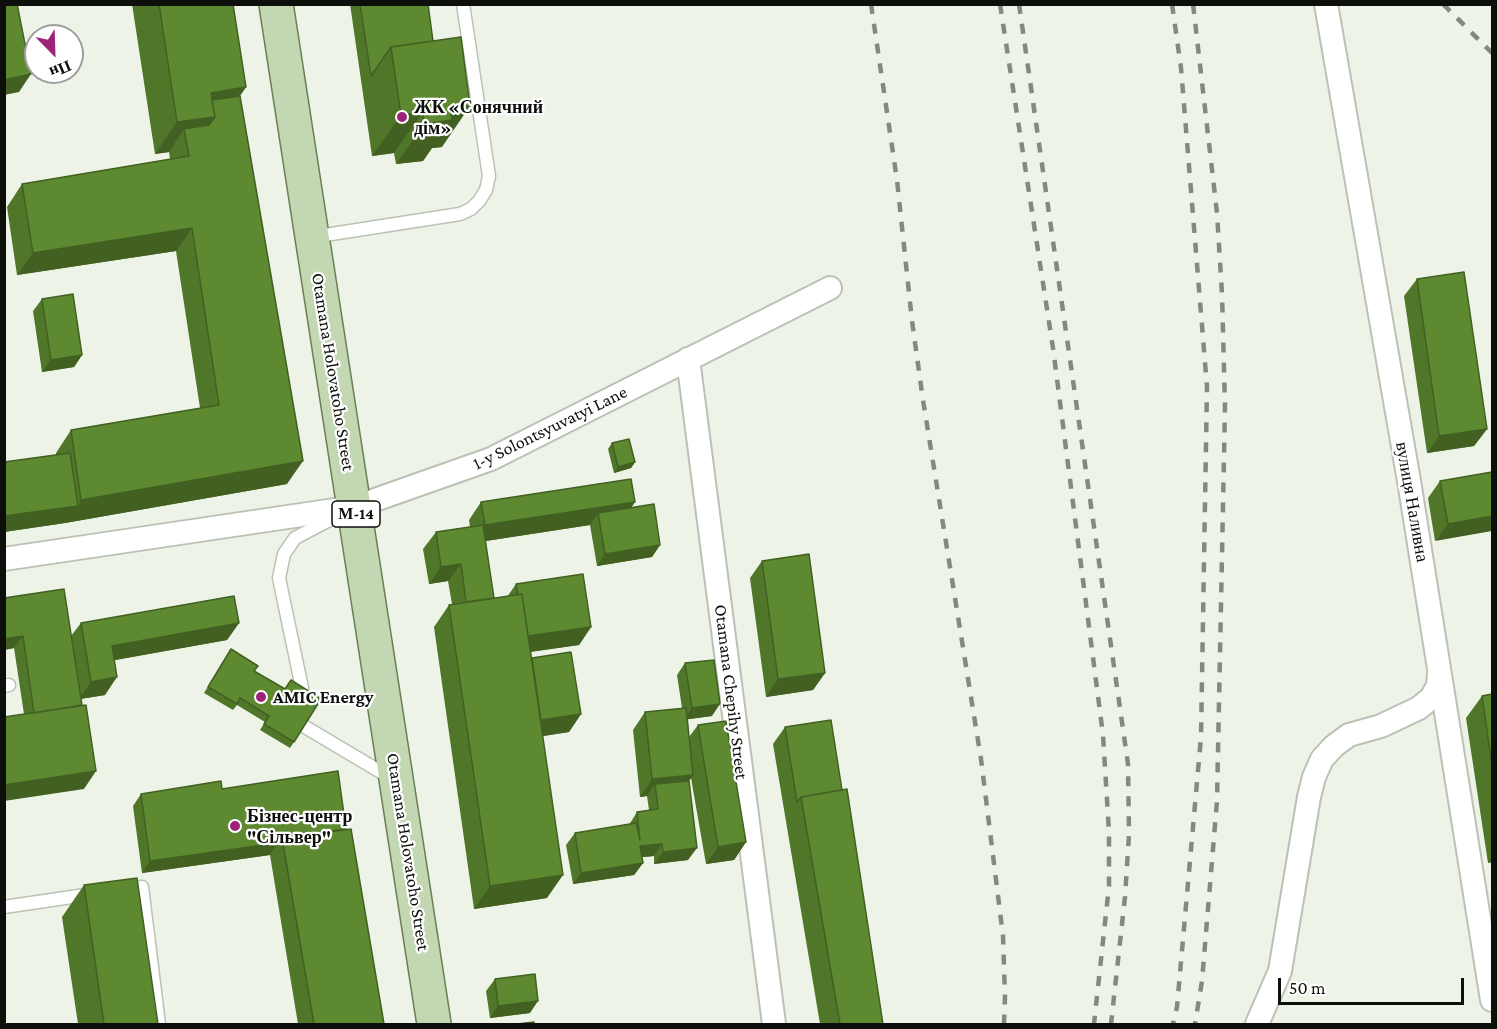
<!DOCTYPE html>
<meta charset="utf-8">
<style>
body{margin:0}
#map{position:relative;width:1497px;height:1029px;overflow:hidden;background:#edf4e7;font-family:"Crimson Pro",serif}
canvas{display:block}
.frame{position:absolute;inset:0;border:6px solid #0c0f0a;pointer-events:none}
.north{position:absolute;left:24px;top:24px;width:60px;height:60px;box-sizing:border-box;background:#fff;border:2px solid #9e9f9d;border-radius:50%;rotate:157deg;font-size:16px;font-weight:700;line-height:24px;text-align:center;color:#0c0f0a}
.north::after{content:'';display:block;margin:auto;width:21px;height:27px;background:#9c227a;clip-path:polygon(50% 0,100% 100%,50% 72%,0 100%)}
.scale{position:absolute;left:1278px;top:978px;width:186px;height:27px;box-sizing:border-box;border:3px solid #0c0f0a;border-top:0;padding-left:8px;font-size:18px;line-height:21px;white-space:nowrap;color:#0c0f0a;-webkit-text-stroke:4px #fff;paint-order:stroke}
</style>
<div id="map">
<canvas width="1497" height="1029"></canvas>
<div class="frame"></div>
<div class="north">Пн</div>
<div class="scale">50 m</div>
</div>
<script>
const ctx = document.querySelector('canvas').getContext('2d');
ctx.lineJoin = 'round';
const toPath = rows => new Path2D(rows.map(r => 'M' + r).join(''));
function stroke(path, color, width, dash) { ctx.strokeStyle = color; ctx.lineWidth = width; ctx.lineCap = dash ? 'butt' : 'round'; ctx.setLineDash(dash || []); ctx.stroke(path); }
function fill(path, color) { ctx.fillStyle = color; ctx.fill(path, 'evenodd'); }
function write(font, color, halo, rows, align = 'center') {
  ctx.font = font + ' "Crimson Pro",serif'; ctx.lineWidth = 4.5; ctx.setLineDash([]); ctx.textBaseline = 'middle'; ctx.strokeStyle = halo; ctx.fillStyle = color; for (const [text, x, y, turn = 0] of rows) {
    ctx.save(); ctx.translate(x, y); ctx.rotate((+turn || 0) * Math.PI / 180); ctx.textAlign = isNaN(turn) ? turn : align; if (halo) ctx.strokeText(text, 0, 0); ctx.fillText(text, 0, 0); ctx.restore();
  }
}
const lane = toPath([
 [312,237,460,214,471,209,479,201,486,190,489,176,463,4],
 [4,686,9,685],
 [295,700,302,688,279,578,284,554,295,538,339,515],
 [290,718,391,778],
 [121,890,142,887,159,1024],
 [4,907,92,894]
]);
const street = toPath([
 [1326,4,1409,481,1492,1000],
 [688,359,774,1024],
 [4,559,355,507,491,459,830,288],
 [1257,1024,1280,971,1309,797,1314,777,1322,759,1334,746,1349,735,1381,726,1419,708,1431,698,1438,686,1439,674]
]);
const primary = toPath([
 [276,4,434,1024]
]);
stroke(lane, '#bbc2b5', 15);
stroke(street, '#bbc2b5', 26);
stroke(primary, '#697f56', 36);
stroke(lane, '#fff', 12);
stroke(street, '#fff', 22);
stroke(primary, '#c3d7b2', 33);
stroke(toPath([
 [871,4,897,180,912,321,923,400,981,759,1003,936,1005,997,1004,1024],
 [1000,4,1053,348,1103,735,1109,832,1109,886,1094,1024],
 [1019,4,1128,764,1129,835,1125,897,1111,1024],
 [1172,4,1181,68,1207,387,1201,737,1177,1007,1173,1024],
 [1193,4,1217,213,1222,294,1225,407,1217,801,1202,981,1195,1024],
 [1443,4,1492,53]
]), '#83897f', 4.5, [10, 10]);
fill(toPath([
 [132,4,233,4,246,87,240,96,287,484,65,523,4,532,4,462,56,455,56,453,71,430,200,408,176,251,17,275,7,207,22,184,170,159,169,152,155,154],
 [350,4,428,4,442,147,432,148,423,161,396,164,394,153,372,156],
 [1417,279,1487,429,1474,446,1427,453,1404,296],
 [42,299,82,355,74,367,42,372,33,311],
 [612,443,635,462,631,468,614,473,608,449],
 [1492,472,1435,541,1428,498,1440,481],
 [481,502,635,502,631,508,660,545,652,557,597,566,590,525,485,541,494,598,507,597,516,584,591,627,579,645,531,652,532,658,581,714,569,732,543,736,547,898,474,909,434,627,449,605,452,604,448,581,429,584,423,549,436,532,470,527,469,520],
 [762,561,825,673,813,690,766,697,750,578],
 [4,598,71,636,81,623,239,623,227,640,114,660,105,695,81,699,84,789,24,714,14,648,4,650],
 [231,649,254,671,285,689,291,680,294,742,290,748,260,730,265,722,237,705,233,710,204,693],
 [685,663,712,716,688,719,689,737,698,725,746,842,734,860,706,864,691,778,689,781,688,860,654,864,654,856,642,857,643,863,634,875,573,884,566,845,575,833,629,825,637,812,649,810,647,796,640,797,633,730,645,712,682,708,677,675],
 [1492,694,1492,862,1488,863,1466,718,1482,696],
 [785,727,842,790,883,1024,820,1024,773,744],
 [222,789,346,829,384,1024,298,1024,270,855,142,873,133,806,141,794],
 [84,885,158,1024,78,1024,62,917],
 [495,979,530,1013,490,1018,486,991]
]), '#507629');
fill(toPath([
 [31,74,19,92,4,95,4,80],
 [246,87,224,118,193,148,184,129,169,152,155,154,177,122,211,93],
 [470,106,442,147,432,148,423,161,396,164,424,124,450,108],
 [423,112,394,153,372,156,401,115],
 [192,228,176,251,17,275,33,253],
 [82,355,74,367,42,372,51,360],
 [1487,429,1474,446,1427,453,1439,436],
 [303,461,287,484,65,523,4,532,4,516,78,506,81,500],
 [635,462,631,468,614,473,618,467],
 [635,502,622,520,598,513,590,525,473,543,485,525],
 [1492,516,1492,531,1435,541,1448,524],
 [660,545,652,557,597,566,605,554],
 [461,564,448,581,429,584,441,567],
 [239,623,227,640,99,663,112,646],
 [591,627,579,645,512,654,524,637],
 [23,636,14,648,4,650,4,639],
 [825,673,813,690,766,697,778,679],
 [117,677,105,695,79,699,91,682],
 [720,704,712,716,683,720,692,708],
 [581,714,569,732,524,739,536,721],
 [96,771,84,789,4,801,4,785],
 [693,775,681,793,655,784,647,796,640,797,652,779],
 [746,842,734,860,706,864,718,847],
 [278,843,270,855,142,873,150,861],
 [662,844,654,856,632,858,640,846],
 [697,848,688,860,654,864,663,852],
 [1492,856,1492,862,1488,863],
 [643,863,634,875,573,884,581,873],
 [563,875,547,898,474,909,490,886],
 [538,1001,530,1013,490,1018,498,1006]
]), '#416022');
const building = toPath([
 [4,4,17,4,31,74,4,80,4,4],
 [159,4,233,4,246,87,211,93,215,117,177,122,159,4],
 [360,4,428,4,433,41,391,47,371,76,360,4],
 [461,37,470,106,450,108,452,120,424,124,423,112,401,115,391,47,461,37],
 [240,96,303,461,81,500,71,430,219,405,192,228,33,253,22,184,189,156,184,129,209,125,215,117,212,100,240,96],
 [1464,272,1487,429,1439,436,1417,279,1464,272],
 [73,294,82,355,51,360,42,299,73,294],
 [629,439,635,462,618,467,612,443,629,439],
 [70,453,78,506,4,516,4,462,70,453],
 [1492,472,1492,516,1448,524,1440,481,1492,472],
 [631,479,635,502,485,525,481,502,631,479],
 [654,504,660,545,605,554,598,513,654,504],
 [483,525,494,598,466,602,461,564,441,567,436,532,483,525],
 [809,554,825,673,778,679,762,561,809,554],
 [583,574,591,627,528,636,522,594,518,595,516,584,583,574],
 [64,589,82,705,34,713,23,636,4,639,4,598,64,589],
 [522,594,563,875,490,886,449,605,522,594],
 [234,596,239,623,112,646,117,677,91,682,81,623,234,596],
 [231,649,258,666,254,671,285,689,291,680,321,699,294,742,264,724,269,716,240,698,237,704,208,687,231,649],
 [571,652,581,714,541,720,532,658,571,652],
 [714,660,720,704,692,708,685,663,714,660],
 [1492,694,1492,766,1482,696,1492,694],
 [86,705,96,771,4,785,4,717,86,705],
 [686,708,693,775,652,779,645,712,686,708],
 [831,720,842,790,801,797,797,802,785,727,831,720],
 [726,721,746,842,718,847,698,725,726,721],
 [338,771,346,829,282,838,278,843,150,861,141,794,221,781,222,789,338,771],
 [689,781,697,848,663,852,662,844,640,846,643,863,581,873,575,833,636,823,640,840,637,812,658,809,655,784,689,781],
 [847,789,883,1024,840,1024,801,797,847,789],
 [351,829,384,1024,314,1024,282,838,351,829],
 [137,878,158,1024,104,1024,84,885,137,878],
 [535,974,538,1001,498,1006,495,979,535,974],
 [534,1022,534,1024,517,1024,534,1022]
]);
fill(building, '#5d8930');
stroke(building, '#416022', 1.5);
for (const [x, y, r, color] of [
 [402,117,6,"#9c227a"],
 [261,697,6,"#9c227a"],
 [235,826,6,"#9c227a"]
]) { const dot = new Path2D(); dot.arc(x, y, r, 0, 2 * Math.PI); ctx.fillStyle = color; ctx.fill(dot); stroke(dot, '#fff', 2); }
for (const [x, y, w] of [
 [356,514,48]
]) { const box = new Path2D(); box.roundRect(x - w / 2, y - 13, w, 26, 4.5); ctx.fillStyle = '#fff'; ctx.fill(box); stroke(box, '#0c0f0a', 1.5); }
write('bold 16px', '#0c0f0a', null, [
 ["М-14",356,514]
]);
write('bold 18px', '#0c0f0a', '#fff', [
 ["ЖК «Сонячний",414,107],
 ["дім»",414,128],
 ["AMIC Energy",273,697],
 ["Бізнес-центр",247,816],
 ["\"Сільвер\"",247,837]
], 'left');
write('18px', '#0c0f0a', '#fff', [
 ["Otamana Holovatoho Street",333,372,81],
 ["1-y Solontsyuvatyi Lane",550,428,-26],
 ["вулиця Наливна",1412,502,80],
 ["Otamana Chepihy Street",731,692,83],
 ["Otamana Holovatoho Street",408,852,81]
]);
</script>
